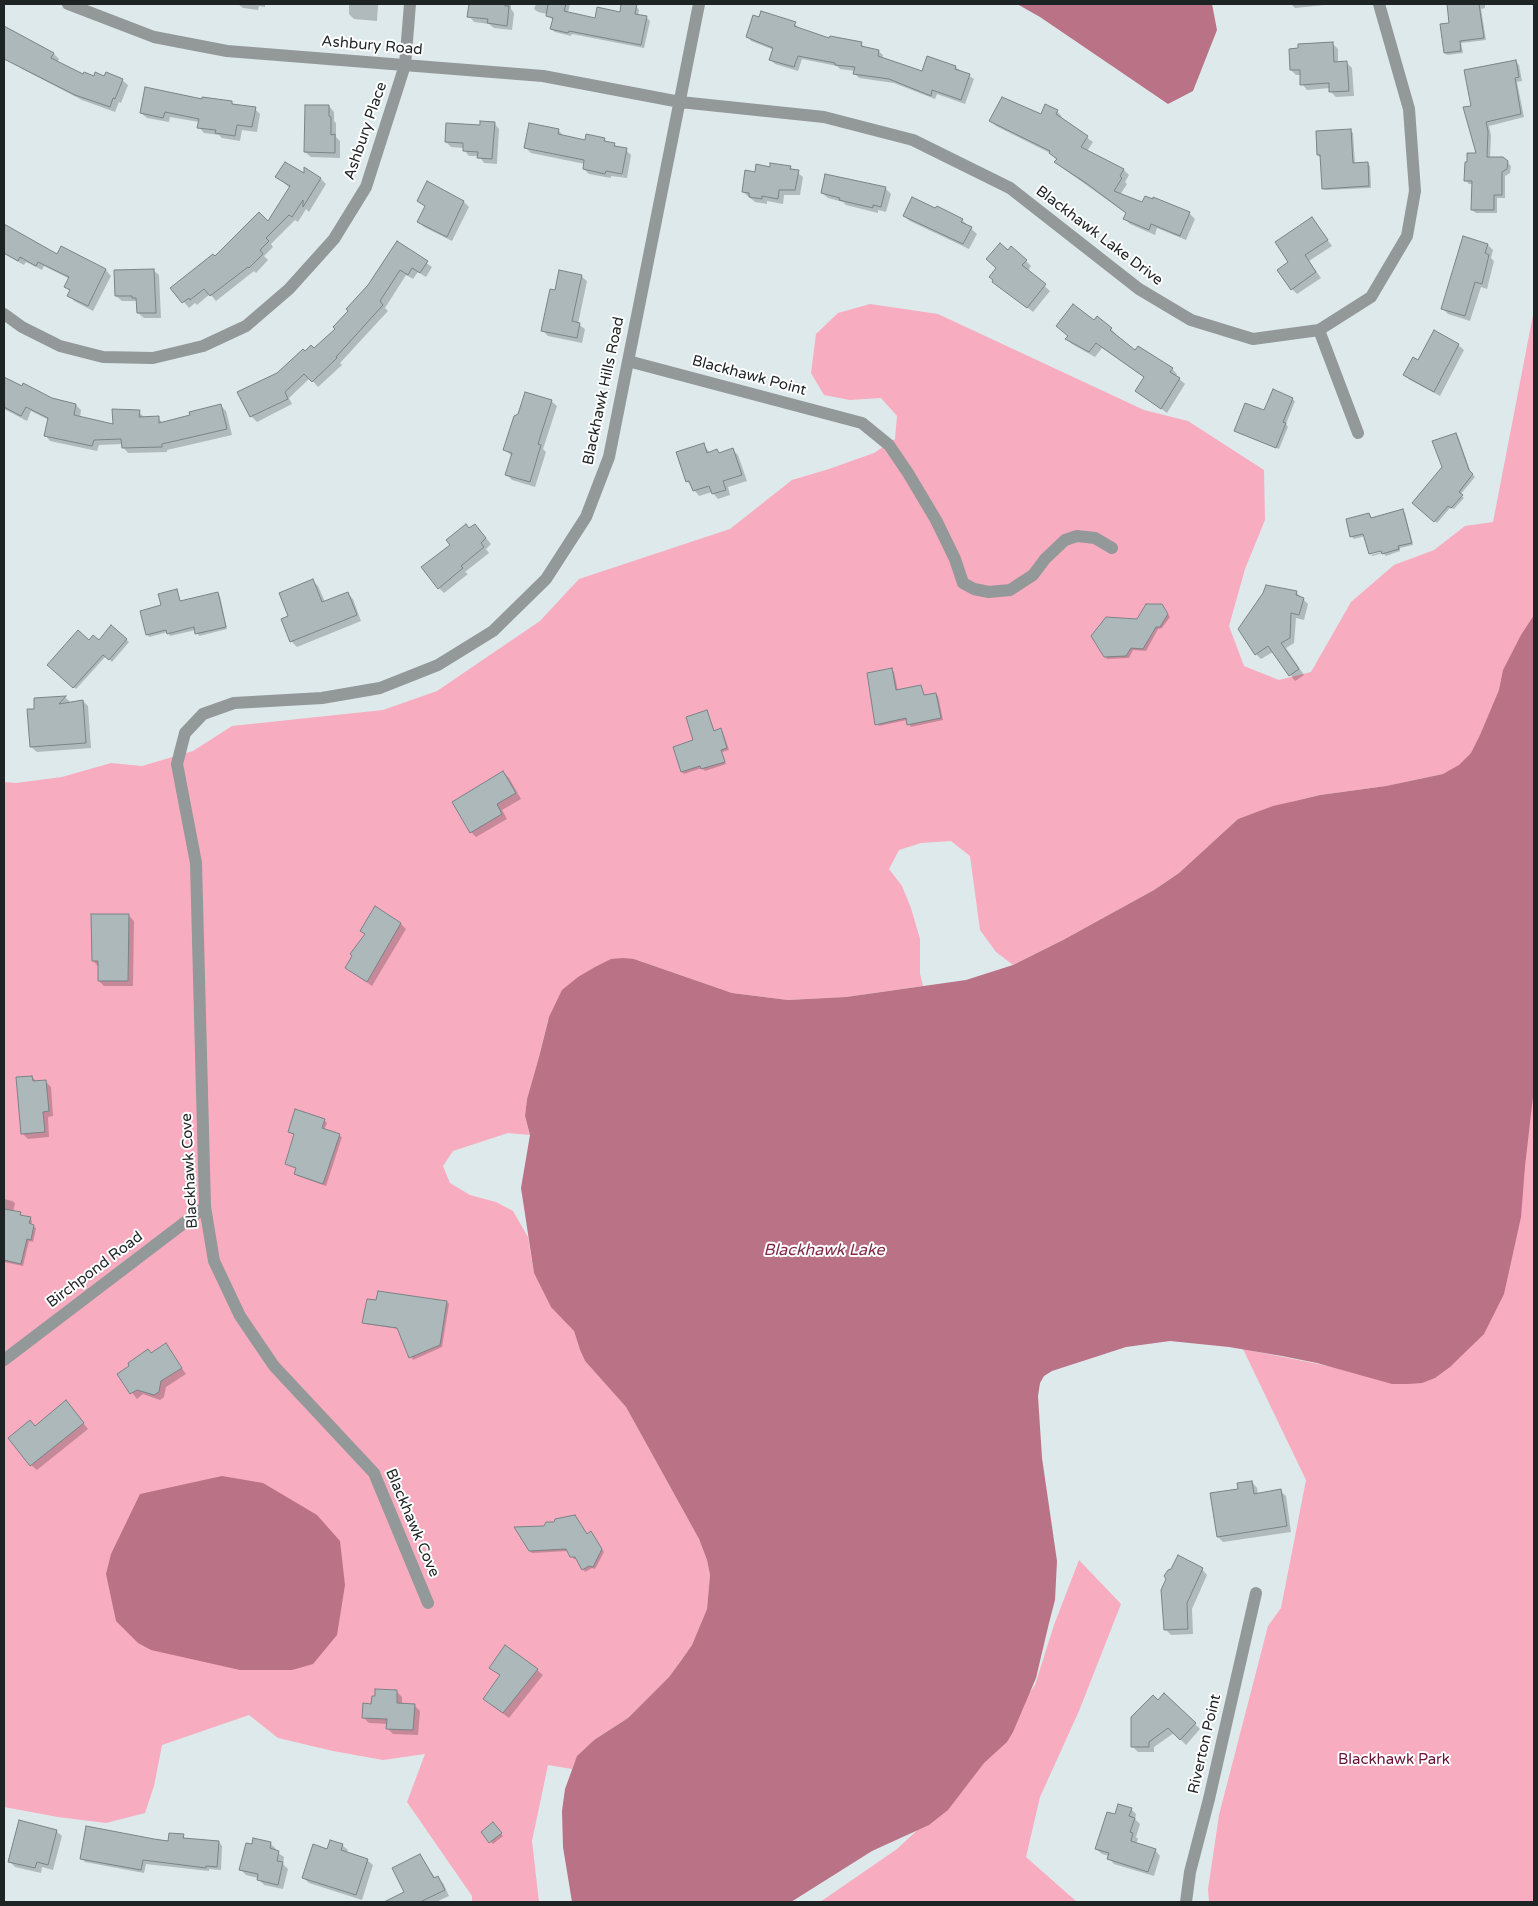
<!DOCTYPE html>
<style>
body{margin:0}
#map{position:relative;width:1538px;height:1906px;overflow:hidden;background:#dde9eb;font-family:"Varela Round",sans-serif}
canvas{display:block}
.frame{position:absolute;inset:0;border:5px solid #1e2323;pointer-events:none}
</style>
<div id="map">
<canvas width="1538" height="1906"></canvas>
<div class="frame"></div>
</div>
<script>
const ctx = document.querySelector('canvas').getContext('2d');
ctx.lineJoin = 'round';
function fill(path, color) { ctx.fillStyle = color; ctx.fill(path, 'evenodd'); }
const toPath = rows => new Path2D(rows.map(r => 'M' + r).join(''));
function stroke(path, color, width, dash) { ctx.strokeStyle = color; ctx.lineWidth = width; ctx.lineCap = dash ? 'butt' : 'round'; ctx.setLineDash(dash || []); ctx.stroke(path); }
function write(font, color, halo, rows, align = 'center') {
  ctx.font = font + ' "Varela Round",sans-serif'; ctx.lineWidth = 4; ctx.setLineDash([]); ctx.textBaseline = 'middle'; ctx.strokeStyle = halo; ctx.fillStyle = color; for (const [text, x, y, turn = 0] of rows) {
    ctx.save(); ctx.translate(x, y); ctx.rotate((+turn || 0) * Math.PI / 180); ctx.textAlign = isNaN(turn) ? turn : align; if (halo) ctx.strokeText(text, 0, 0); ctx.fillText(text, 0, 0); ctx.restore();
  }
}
fill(toPath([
 [870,304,938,314,1144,410,1188,421,1264,470,1265,520,1245,569,1229,626,1244,666,1279,680,1311,672,1351,602,1394,565,1434,550,1465,526,1493,522,1534,310,1534,1902,1209,1902,1208,1889,1219,1815,1268,1626,1281,1608,1306,1480,1243,1349,1328,1366,1443,774,1386,786,1320,795,1295,801,1238,819,1179,873,1154,890,1063,940,1013,965,996,952,980,930,970,856,951,841,921,843,899,850,889,869,902,886,911,908,920,939,920,974,923,986,846,997,788,1000,732,993,634,959,611,959,548,1020,539,1057,527,1099,525,1116,530,1135,508,1133,453,1151,443,1166,450,1183,470,1195,496,1202,513,1211,528,1237,534,1273,566,1321,574,1331,580,1350,585,1361,626,1407,699,1539,707,1560,710,1575,707,1609,699,1629,692,1645,669,1677,628,1718,594,1740,578,1755,572,1769,548,1765,532,1841,539,1902,472,1902,472,1896,407,1802,425,1754,383,1760,333,1751,278,1738,249,1715,162,1745,154,1786,145,1813,106,1823,58,1817,4,1807,4,782,16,783,62,777,111,763,142,766,193,751,232,726,383,710,437,691,540,621,579,579,730,529,792,480,829,469,874,453,895,439,897,416,881,398,850,400,824,395,811,373,816,334,838,313],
 [1079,1560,1121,1604,1079,1711,1040,1797,1026,1857,1077,1902,820,1902,897,1849,954,1796,1035,1685,1054,1625]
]), '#f8acc0');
fill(toPath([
 [1017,4,1212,4,1217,30,1193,91,1168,104,1040,17],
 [1534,615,1534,1088,1525,1166,1521,1217,1504,1294,1484,1334,1450,1367,1435,1378,1422,1383,1408,1384,1392,1384,1317,1363,1282,1356,1229,1347,1170,1341,1126,1347,1052,1371,1044,1376,1040,1383,1038,1396,1042,1458,1057,1561,1055,1600,1049,1623,1036,1678,1013,1732,1007,1742,984,1763,948,1810,929,1825,872,1851,791,1902,572,1902,563,1847,562,1811,565,1789,577,1756,594,1740,628,1718,669,1677,680,1662,692,1645,707,1609,710,1575,707,1560,699,1539,626,1407,585,1361,580,1350,574,1331,551,1307,534,1273,521,1188,530,1135,525,1116,527,1099,539,1057,549,1017,562,990,578,977,595,967,611,959,623,958,634,959,732,993,788,1000,846,997,966,980,1013,965,1063,940,1154,890,1179,873,1238,819,1273,806,1295,801,1320,795,1386,786,1443,774,1459,765,1471,753,1480,735,1499,690,1503,670,1521,635],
 [222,1476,263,1483,317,1515,340,1541,345,1585,337,1635,313,1664,292,1670,240,1670,151,1650,138,1643,116,1621,106,1574,111,1554,140,1494]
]), '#ba7286');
fill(toPath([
 [238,4,265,4,265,7,259,6,258,10,243,8],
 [349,4,378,4,377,21,354,19,349,14],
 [470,4,511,4,511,9,514,13,512,30,494,28,489,24,474,22,469,16],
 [536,4,570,4,568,13,596,20,621,13,623,4,636,6,639,10,638,16,646,17,650,21,644,48,572,34,571,36,555,32,551,29,553,20,547,14,538,12,534,9],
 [1291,4,1325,4,1325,5,1295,8],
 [1448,4,1485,4,1485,8,1481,9,1486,40,1461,43,1463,53,1447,55,1445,53,1451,24],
 [795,24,799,28,830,40,861,44,866,48,878,51,883,55,882,59,923,72,955,67,974,79,965,104,937,94,935,99,894,83,859,78,855,74,855,71,840,69,837,66,802,59,798,71,775,64,771,60,774,50,751,41,747,36],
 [4,26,54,54,59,59,57,63,84,76,122,80,128,85,121,103,119,102,115,112,82,100,22,69,17,64,18,60,4,52],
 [1332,43,1338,49,1338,63,1346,62,1352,68,1354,96,1336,97,1331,92,1330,88,1307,90,1302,84,1301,75,1296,75,1291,70],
 [1515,61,1519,65,1522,81,1517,82,1524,117,1489,126,1491,136,1490,158,1503,158,1511,166,1510,173,1505,176,1505,198,1497,198,1497,213,1476,213,1472,210,1473,184,1469,184,1465,180,1469,163,1477,154,1473,107],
 [203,100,232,103,235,105,255,109,260,114,257,132,242,130,240,141,222,138,219,135,204,133,199,127,199,122,170,117,169,122,147,118,141,113],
 [329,106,334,112,334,121,336,123,336,137,340,141,340,158,311,157,305,152],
 [1057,111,1062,117,1061,119,1093,142,1087,151,1124,170,1129,175,1125,182,1127,184,1120,195,1143,204,1153,201,1189,213,1195,219,1186,240,1157,228,1155,235,1130,224,1125,219,1127,214,1061,167,1057,160,1050,153,996,126,991,121,1041,115],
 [494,123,499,129,497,164,484,163,479,156,469,156,464,150,464,148,451,147,446,142,481,126],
 [559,131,565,137,586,141,604,139,608,143,614,144,619,148,626,150,631,155,627,178,611,176,611,178,589,174,584,169,585,164,531,153,525,147],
 [1351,131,1353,133,1355,164,1368,163,1370,166,1371,188,1325,190,1323,188,1320,157,1318,155],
 [790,167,803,177,800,195,784,195,783,204,767,201,767,204,755,202,743,192,756,173],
 [305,176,321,179,326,184,309,212,306,209,298,222,295,220,271,244,273,247,264,256,268,260,256,273,254,271,216,301,210,294,197,305,195,303,189,308,172,288,269,223,290,188,277,177],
 [885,188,891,194,886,212,878,210,878,213,846,205,843,202,828,198,822,193],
 [418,201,464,202,469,207,452,241,424,227,419,222,426,207],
 [904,216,962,220,977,234,969,249,910,221],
 [1312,219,1332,246,1309,261,1321,278,1297,294,1292,289,1290,263],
 [4,226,57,255,61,248,106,270,111,276,93,311,74,301,69,295,70,291,66,287,70,279,44,266,42,270,26,262,24,265,4,254],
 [397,242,432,267,426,277,418,272,413,279,406,275,385,308,388,311,340,363,342,365,318,387,310,378,289,398,292,404,257,422,251,416,278,374,305,352,314,350,337,329,369,286],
 [1488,245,1493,250,1491,258,1494,261,1487,289,1481,287,1470,321,1448,314,1443,309],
 [1008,252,1026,261,1031,266,1028,271,1050,291,1033,312,994,282],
 [153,270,159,275,161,318,144,318,138,313,136,301,122,301,116,296],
 [581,276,587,281,578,324,585,329,582,343,548,336,542,330,556,292],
 [1094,322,1111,329,1116,334,1115,336,1136,352,1172,369,1177,374,1176,376,1185,384,1167,413,1137,391,1145,378,1102,348,1095,357,1072,344,1067,339],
 [1458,345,1464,350,1440,396,1410,380,1404,375,1419,361],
 [4,378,51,399,76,405,81,410,80,418,114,426,139,412,144,417,158,418,163,423,192,416,221,406,226,411,232,435,167,450,167,452,128,453,123,447,123,444,99,445,97,451,50,441,45,435,49,420,31,411,27,421,4,409],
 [1292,399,1295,401,1286,424,1288,427,1279,449,1235,431,1265,412],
 [551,401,557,406,543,449,546,452,535,487,512,480,506,474,512,456,505,450],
 [1456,434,1458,436,1471,473,1475,477,1460,495,1464,498,1454,509,1450,508,1437,523,1414,503,1443,468],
 [703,444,710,453,717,451,720,454,733,450,738,455,747,481,728,487,730,495,718,499,712,492,699,496,687,481],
 [1402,510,1405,513,1413,545,1400,548,1400,551,1386,556,1383,553,1372,556,1371,555,1388,550,1365,536,1354,539,1352,537,1347,520,1369,514,1372,519],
 [480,531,491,544,486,549,489,553,465,572,468,574,444,593,439,588],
 [313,581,318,586,325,602,347,593,353,599,361,621,297,647,291,641,289,617],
 [176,591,181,602,217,593,220,596,227,629,199,636,196,630,170,636,168,632,149,637,147,634,163,606],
 [1296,592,1308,604,1304,620,1296,618,1294,643,1286,648,1304,675,1295,681,1273,652,1261,659,1256,654],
 [1164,608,1170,617,1162,628,1158,629,1146,651,1133,650,1129,658,1107,659,1105,656,1137,620],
 [111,627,129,642,112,662,106,656,76,689,49,665,89,642,99,642],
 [891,669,894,672,898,691,921,686,925,696,935,694,938,696,943,720,911,727,907,720,879,726,877,724],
 [65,697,71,703,83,701,88,706,91,748,37,752,31,747,36,710,35,699],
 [707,712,715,732,721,730,723,732,729,750,722,752,726,764,705,771,702,768,684,774,682,772],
 [503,772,509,778,521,799,502,810,507,819,476,837,471,832],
 [375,908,401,924,406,929,372,986,346,967,366,935,361,931],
 [128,915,134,921,133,986,104,986,99,981,99,967,93,961],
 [32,1077,37,1082,45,1081,51,1087,53,1116,48,1117,49,1137,28,1139,22,1133],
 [324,1120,327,1123,324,1130,342,1137,326,1186,298,1176,295,1174,297,1169,286,1164,295,1135,289,1132],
 [4,1199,12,1201,15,1203,13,1212,30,1218,32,1221,31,1225,36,1228,33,1242,29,1241,23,1266,4,1262],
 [447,1302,449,1304,442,1347,413,1360,399,1329,366,1324,363,1322],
 [165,1345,186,1374,166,1387,164,1397,160,1400,143,1394,137,1399,118,1374],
 [71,1408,88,1429,37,1470,31,1465,35,1427],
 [1252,1482,1257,1488,1258,1494,1280,1491,1286,1496,1291,1532,1223,1542,1218,1537,1239,1490],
 [555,1523,588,1535,593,1535,604,1552,595,1569,592,1568,585,1572,578,1559,574,1559,568,1551,532,1553,530,1551,545,1527],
 [1202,1569,1207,1575,1192,1609,1193,1634,1171,1635,1166,1630],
 [491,1668,537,1670,543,1675,509,1718,490,1704,501,1676],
 [396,1691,402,1697,402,1704,414,1705,420,1711,418,1735,393,1734,387,1728,388,1724,369,1723,364,1718,373,1705],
 [1164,1694,1200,1729,1186,1745,1174,1733,1154,1747,1154,1752,1138,1752,1132,1746,1158,1702],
 [1131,1809,1136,1814,1135,1819,1140,1824,1136,1837,1138,1839,1136,1844,1155,1850,1160,1856,1154,1876,1114,1864,1109,1858,1109,1856,1102,1854,1096,1849,1115,1816],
 [493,1824,503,1836,493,1844,483,1833],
 [56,1831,62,1836,53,1870,42,1867,41,1873,15,1867,10,1862],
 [183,1836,187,1840,219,1842,222,1846,221,1870,209,1869,209,1871,146,1864,144,1873,85,1862,81,1858,169,1842],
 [270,1843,276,1849,275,1851,284,1857,283,1864,288,1869,283,1889,264,1885,258,1878,246,1875,241,1870],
 [342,1845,348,1850,347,1853,367,1860,373,1865,362,1900,309,1883,303,1877,327,1850],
 [420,1856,436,1879,437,1878,443,1883,449,1896,436,1902,390,1902,406,1893]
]), '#0003');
const building = toPath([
 [469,4,506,4,505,6,509,6,507,26,487,23,488,19,467,17,469,4],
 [548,4,566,4,564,11,595,18,597,7,620,12,621,4,637,4,635,14,647,16,641,45,569,31,568,33,550,29,553,18,546,16,548,4],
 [1447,4,1479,4,1484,38,1460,41,1461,51,1444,53,1440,24,1449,23,1447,4],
 [761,11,796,22,794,26,829,38,830,36,862,42,861,46,879,50,878,56,922,71,927,56,956,66,955,69,970,74,961,100,932,90,931,96,889,79,853,74,855,67,835,65,835,63,798,56,794,67,769,60,773,48,746,37,753,15,759,17,761,11],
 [4,26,54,53,51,58,83,74,84,72,94,76,95,72,104,76,106,72,123,79,115,99,113,98,110,107,75,95,4,59,4,26],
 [1333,42,1334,62,1347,61,1349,91,1329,92,1329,83,1300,85,1300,70,1290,70,1289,49,1298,48,1298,44,1333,42],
 [1516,60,1519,77,1515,78,1521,114,1486,122,1488,131,1487,157,1503,157,1508,161,1507,169,1502,172,1502,195,1494,195,1494,210,1471,210,1472,181,1464,181,1465,162,1467,162,1467,153,1476,153,1463,107,1471,106,1464,70,1516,60],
 [145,87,202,99,202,97,232,101,232,104,256,107,252,127,237,125,235,136,215,133,216,130,197,128,199,119,165,112,163,118,140,113,145,87],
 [1002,97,1041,114,1045,104,1058,110,1056,114,1088,136,1081,147,1124,169,1120,176,1122,178,1114,191,1142,202,1145,196,1153,199,1153,197,1190,212,1180,236,1151,224,1149,230,1123,219,1126,213,1086,183,1054,162,1057,159,1049,153,1050,151,989,121,1002,97],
 [305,105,329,105,329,116,331,117,331,135,335,134,335,153,304,152,305,105],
 [480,121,495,122,492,159,477,158,478,152,463,151,463,143,445,142,446,123,480,125,480,121],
 [529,123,559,129,558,134,585,140,586,134,605,138,604,141,615,143,614,146,627,148,622,174,606,171,605,174,583,169,584,160,524,148,529,123],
 [1351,129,1353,163,1368,162,1369,186,1322,189,1320,155,1317,155,1316,131,1351,129],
 [285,162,304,173,304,167,321,178,303,207,303,200,292,217,289,215,266,238,269,241,260,250,263,254,249,268,248,267,210,296,204,289,190,300,189,298,182,303,170,288,213,254,215,256,259,212,268,221,290,186,275,177,285,162],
 [770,163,791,166,790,169,799,170,795,190,779,190,778,199,762,196,762,199,749,197,749,193,742,192,745,170,755,172,756,164,770,167,770,163],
 [825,174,886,187,881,207,873,205,873,208,839,200,840,198,821,193,825,174],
 [427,181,464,201,447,237,417,222,425,206,417,201,427,181],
 [912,197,935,208,937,206,963,219,961,222,972,227,963,244,903,216,912,197],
 [1312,217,1328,240,1305,255,1316,272,1291,290,1277,270,1288,262,1275,242,1312,217],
 [4,224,57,254,61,246,106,269,88,306,67,296,70,290,64,287,69,277,38,262,36,266,20,257,18,261,4,253,4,224],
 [1463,236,1488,244,1485,253,1489,255,1482,284,1475,282,1465,316,1441,309,1463,236],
 [397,241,428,261,420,273,412,268,408,275,400,270,380,301,383,305,336,357,337,358,312,382,304,374,285,392,288,399,250,417,237,392,277,373,303,349,305,351,311,345,314,348,335,329,333,327,348,311,346,309,368,285,397,241],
 [1000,243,1008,250,1011,246,1027,260,1022,265,1046,284,1027,308,992,282,993,280,989,277,996,268,986,259,1000,243],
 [154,269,156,313,137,313,136,298,132,298,132,296,115,296,114,270,154,269],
 [559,270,582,275,572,321,580,323,577,338,541,331,550,289,555,290,559,270],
 [1073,304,1094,320,1097,316,1112,328,1110,330,1135,350,1138,346,1173,368,1170,372,1180,378,1161,409,1135,391,1144,377,1096,343,1089,352,1065,339,1068,336,1056,326,1073,304],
 [1434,330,1459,344,1434,392,1403,375,1413,357,1418,360,1434,330],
 [4,377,22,386,23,383,52,398,76,404,74,415,113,424,112,409,140,410,139,417,159,416,159,423,190,415,189,412,221,404,227,429,162,444,162,447,122,448,121,439,94,440,92,446,44,436,48,418,26,407,21,416,4,407,4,377],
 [1273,389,1293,398,1283,422,1286,423,1276,448,1234,431,1245,403,1264,410,1273,389],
 [525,392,552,400,538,444,541,445,530,482,505,475,512,453,503,450,514,416,518,414,525,392],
 [1456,433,1469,470,1473,474,1459,492,1463,495,1451,508,1448,506,1434,522,1412,503,1442,467,1432,441,1456,433],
 [704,443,707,453,717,449,719,453,733,448,742,475,723,481,726,490,712,494,709,486,693,491,689,481,686,482,676,452,704,443],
 [1403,509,1412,543,1398,546,1399,549,1382,554,1381,551,1369,554,1363,534,1350,537,1346,519,1369,513,1371,518,1403,509],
 [466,524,469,528,475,524,486,538,481,543,484,547,461,566,463,568,438,589,421,567,450,545,446,540,466,524],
 [313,579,322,602,348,592,357,615,290,642,281,619,288,616,279,593,313,579],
 [1266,585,1297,591,1296,595,1304,598,1299,615,1291,613,1290,638,1281,643,1299,669,1289,676,1268,646,1255,655,1238,629,1263,593,1266,585],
 [177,589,180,601,218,592,226,627,195,634,194,627,167,634,166,630,146,635,140,611,161,605,158,594,177,589],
 [1146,604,1162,604,1168,614,1160,627,1156,627,1143,649,1131,648,1126,656,1104,657,1091,636,1106,617,1137,619,1146,604],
 [111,625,127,639,109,660,103,655,73,688,47,665,78,630,89,640,93,635,99,640,111,625],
 [892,668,896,690,921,685,924,695,936,693,941,718,907,725,906,718,875,725,867,673,892,668],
 [66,696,59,704,83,700,86,743,30,747,27,709,34,709,34,698,66,696],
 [707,710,714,731,721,728,727,748,721,750,725,762,701,769,700,766,681,772,673,747,693,740,686,717,707,710],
 [503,771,516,793,497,804,502,814,470,833,452,802,503,771],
 [375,906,401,923,367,982,345,968,352,956,350,954,365,934,360,931,375,906],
 [91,914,129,914,128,981,98,981,98,961,92,961,91,914],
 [32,1076,33,1081,46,1080,49,1111,43,1112,45,1132,21,1134,16,1077,32,1076],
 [295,1109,325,1119,322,1128,340,1134,323,1184,294,1174,296,1168,285,1164,294,1134,288,1132,295,1109],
 [4,1209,21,1212,20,1215,31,1217,29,1223,34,1225,31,1240,27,1239,21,1264,4,1260,4,1209],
 [378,1291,447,1301,440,1345,409,1358,397,1328,362,1323,367,1299,376,1300,378,1291],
 [166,1343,182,1368,161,1381,159,1392,154,1395,137,1390,130,1394,117,1374,129,1366,128,1363,148,1349,151,1353,166,1343],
 [66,1400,84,1423,30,1466,8,1438,30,1420,35,1426,66,1400],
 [1252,1481,1254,1494,1281,1489,1287,1526,1217,1537,1210,1493,1238,1489,1237,1483,1252,1481],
 [575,1515,587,1534,591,1531,602,1549,593,1567,589,1566,582,1570,575,1557,570,1557,566,1549,529,1551,514,1527,544,1526,546,1522,554,1522,555,1519,575,1515],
 [1178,1555,1203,1568,1187,1603,1188,1629,1164,1630,1161,1590,1166,1579,1164,1576,1168,1570,1171,1569,1178,1555],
 [505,1645,538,1669,503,1713,483,1699,500,1675,489,1668,505,1645],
 [375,1689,397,1690,397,1703,415,1704,413,1730,386,1729,387,1719,362,1718,363,1703,371,1704,372,1696,375,1696,375,1689],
 [1164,1693,1196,1723,1180,1740,1168,1728,1149,1742,1149,1747,1131,1747,1131,1717,1153,1695,1158,1700,1164,1693],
 [1118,1804,1132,1808,1129,1816,1135,1818,1130,1832,1133,1833,1131,1841,1156,1849,1148,1872,1107,1859,1109,1853,1095,1849,1107,1812,1115,1814,1118,1804],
 [19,1820,57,1830,48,1865,37,1862,35,1868,8,1862,19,1820],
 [493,1822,502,1833,489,1843,481,1832,493,1822],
 [86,1826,154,1839,168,1841,169,1833,184,1834,183,1838,219,1841,217,1867,206,1866,206,1868,143,1860,141,1870,80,1859,86,1826],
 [253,1838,271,1842,270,1848,279,1851,277,1861,283,1862,278,1885,257,1880,258,1874,239,1870,246,1843,252,1844,253,1838],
 [330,1840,343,1844,341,1850,368,1859,356,1895,302,1878,313,1844,327,1849,330,1840],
 [420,1854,434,1878,438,1876,445,1890,420,1902,384,1902,404,1892,392,1868,420,1854]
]);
fill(building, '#acb8ba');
stroke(building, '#798486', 1);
stroke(toPath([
 [68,4,154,37,227,51,543,76,680,102,824,117,913,140,1010,188,1139,289,1191,320,1253,339,1319,330,1371,297,1407,236,1415,191,1409,109,1379,4],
 [4,314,22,327,60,346,103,357,153,358,203,346,246,326,289,289,334,239,366,187,405,65,410,4],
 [1319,330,1358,433],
 [628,361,862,423,889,445,908,473,936,520,955,559,963,583,974,589,989,592,1010,590,1033,575,1045,559,1065,540,1077,536,1095,538,1112,548],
 [4,1360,205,1207],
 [428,1603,374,1473,274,1366,240,1316,214,1261,205,1207,196,863,177,764,185,733,203,714,234,703,322,698,380,688,438,665,493,631,546,579,586,517,609,457,699,4],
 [1186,1902,1190,1872,1209,1799,1256,1593]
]), '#939899', 12);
write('15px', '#1e2323', '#fff', [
 ["Ashbury Road",372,46,5],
 ["Ashbury Place",366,131,-71],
 ["Blackhawk Lake Drive",1099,236,37],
 ["Blackhawk Point",749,376,15],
 ["Blackhawk Hills Road",604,391,-78],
 ["Blackhawk Cove",190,1171,-93],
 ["Birchpond Road",95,1270,-37],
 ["Blackhawk Cove",412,1523,67],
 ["Riverton Point",1205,1744,-77]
]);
write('15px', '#6a1035', '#fff', [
 ["Blackhawk Park",1394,1760]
]);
write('italic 16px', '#812948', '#fff', [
 ["Blackhawk Lake",824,1251]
]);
</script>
